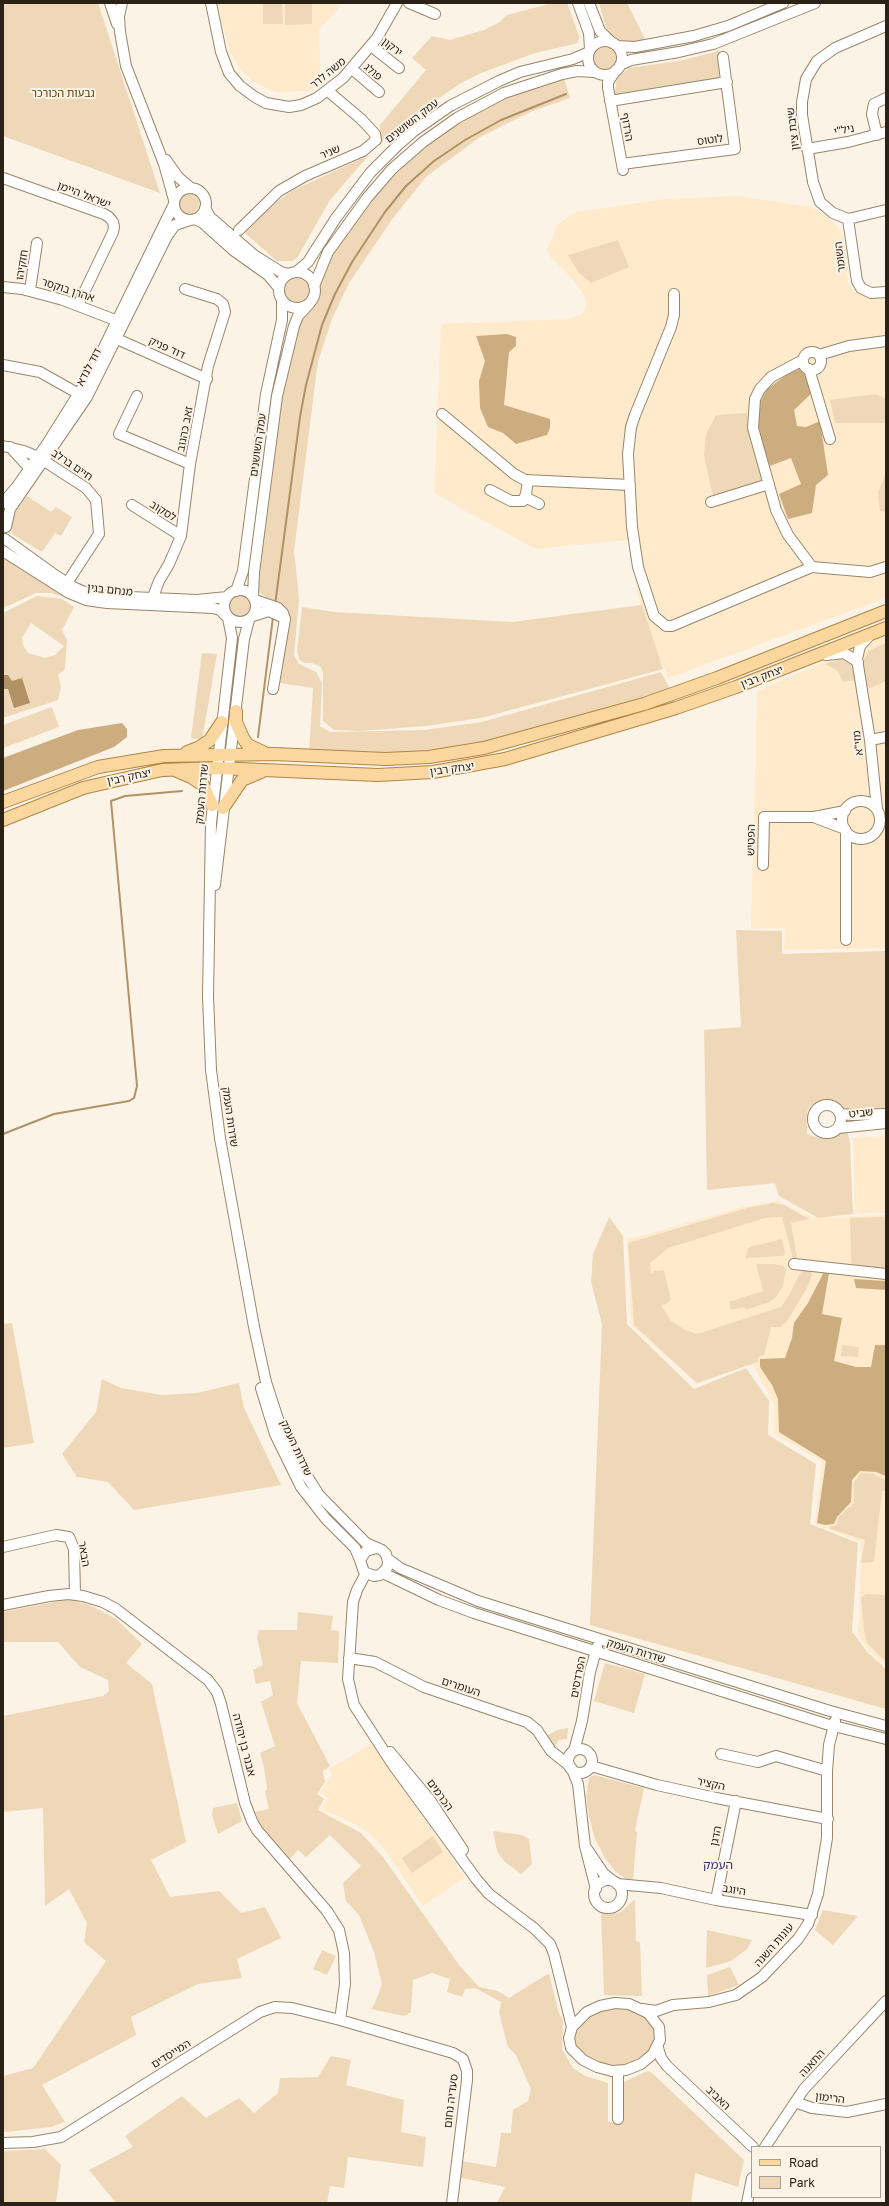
<!DOCTYPE html>
<meta charset="utf-8">
<style>
body{margin:0}
#map{position:relative;width:889px;height:2206px;overflow:hidden;background:#fcf3e7;font-family:"Golos Text",sans-serif}
canvas{display:block}
.frame{position:absolute;inset:0;border:4px solid #2a2217;pointer-events:none}
.legend{position:absolute;left:751px;top:2146px;width:130px;height:52px;box-sizing:border-box;background:#fcf3e7;border:1px solid #a89f94;margin:0;padding:5px 7px;list-style:none;font-size:12px;color:#2a2217}
.legend li{display:flex;align-items:center;gap:8px;height:20px}
.legend b{width:20px;border:1px solid #a89f94}
</style>
<div id="map">
<canvas width="889" height="2206"></canvas>
<div class="frame"></div>
<ul class="legend">
<li><b style="height:5px;background:#fad79f"></b>Road</li>
<li><b style="height:11px;background:#eed8b7"></b>Park</li>
</ul>
</div>
<script>
const ctx = document.querySelector('canvas').getContext('2d');
ctx.lineJoin = 'round';
function fill(path, color) { ctx.fillStyle = color; ctx.fill(path, 'evenodd'); }
const toPath = rows => new Path2D(rows.map(r => 'M' + r).join(''));
function stroke(path, color, width, dash) { ctx.strokeStyle = color; ctx.lineWidth = width; ctx.lineCap = dash ? 'butt' : 'round'; ctx.setLineDash(dash || []); ctx.stroke(path); }
function write(font, color, halo, rows, align = 'center') {
  ctx.font = font + ' "Golos Text","Noto Sans Hebrew",sans-serif'; ctx.lineWidth = 4; ctx.setLineDash([]); ctx.textBaseline = 'middle'; ctx.strokeStyle = halo; ctx.fillStyle = color; for (const [text, x, y, turn = 0] of rows) {
    ctx.save(); ctx.translate(x, y); ctx.rotate((+turn || 0) * Math.PI / 180); ctx.textAlign = isNaN(turn) ? turn : align; if (halo) ctx.strokeText(text, 0, 0); ctx.fillText(text, 0, 0); ctx.restore();
  }
}
fill(toPath([
 [217,3,338,3,341,5,319,30,321,83,309,91,280,92,270,90,251,80,240,69,230,52],
 [738,196,810,207,822,213,836,225,844,238,848,283,854,291,868,297,886,296,886,598,668,678,642,615,628,540,535,549,434,493,441,324,568,319,581,315,586,307,586,300,581,290,566,272,552,259,547,250,558,224,576,212,665,199],
 [886,635,886,948,784,950,785,928,751,929,757,691],
 [886,1136,886,1212,855,1214,853,1138],
 [778,1201,814,1218,886,1215,886,1665,870,1652,858,1635,861,1542,815,1524,822,1461,774,1434,774,1404,752,1363,697,1384,631,1325,627,1240,743,1207],
 [371,1744,465,1877,423,1906,384,1849,371,1835,355,1824,321,1809,328,1798,320,1792,332,1776,329,1769]
]), '#ffeacc');
fill(toPath([
 [3,3,98,3,160,193,3,136],
 [263,3,282,3,283,24,263,24],
 [285,3,312,3,312,24,285,25],
 [553,3,567,3,579,36,578,43,535,53,481,73,461,83,417,113,380,143,380,125,426,70,412,58,432,36,450,40,484,30,500,22,507,15],
 [599,3,627,3,645,39,641,42,623,42,613,39,606,27],
 '592 58a13 13 0 1 1 26 0a13 13 0 1 1-26 0Z',
 [719,51,723,78,614,97,617,78,629,68,679,61],
 [564,78,570,98,530,112,480,137,426,177,393,218,349,283,332,319,318,361,294,551,299,599,294,655,299,664,316,672,322,683,320,726,330,732,425,730,482,722,661,672,670,689,489,743,458,750,405,754,309,753,313,688,280,683,289,621,278,605,260,593,257,586,282,381,292,345,301,321,315,300,324,271,338,247,381,189,413,156,439,137,472,115,507,98],
 [369,155,330,200,297,258,292,261,277,261,245,233,269,208,292,191],
 '179 204a10 10 0 1 1 20 0a10 10 0 1 1-20 0Z',
 [618,240,629,267,591,283,579,273,568,255],
 '282 290a15 15 0 1 1 30 0a15 15 0 1 1-30 0Z',
 [875,394,886,399,886,423,835,423,830,400],
 [747,413,749,433,765,479,713,497,704,455,706,434,716,415],
 [886,472,886,512,880,511,878,493],
 [27,496,51,512,56,507,72,517,61,536,55,533,42,552,12,534,11,524,14,514],
 [3,555,78,602,51,593,36,593,3,608],
 '227 606a13 13 0 1 1 26 0a13 13 0 1 1-26 0Z',
 [37,596,62,599,74,607,62,630,67,640,65,669,58,675,61,687,58,700,3,718,3,613],
 [31,623,64,646,55,655,45,658,28,653,23,645,22,638],
 [642,605,663,669,481,718,426,726,360,731,334,730,323,721,323,674,321,667,312,663,304,663,299,659,297,651,302,607,334,612,512,622],
 [886,643,886,681,868,689,863,673,863,661,868,651],
 [202,653,217,654,202,740,191,738],
 [839,659,846,660,853,667,856,680,843,682,838,671,825,664],
 [52,707,59,727,3,748,3,725],
 [736,930,782,931,782,954,886,951,886,1108,845,1111,839,1104,818,1101,809,1107,807,1113,807,1134,819,1138,833,1136,847,1130,850,1143,853,1214,818,1218,779,1196,775,1183,707,1190,704,1030,741,1027],
 [773,1203,784,1205,809,1219,791,1223,797,1258,793,1258,782,1217,765,1218,668,1248,650,1263,651,1274,654,1271,664,1270,671,1300,666,1304,661,1305,664,1310,671,1321,685,1330,697,1334,781,1307,788,1297,799,1275,803,1270,810,1270,812,1275,807,1288,787,1321,780,1327,771,1327,764,1355,758,1357,758,1362,697,1383,634,1325,628,1243,747,1208],
 [609,1217,623,1236,627,1324,694,1389,746,1368,769,1401,768,1435,816,1464,810,1524,858,1543,852,1631,867,1652,886,1669,886,1709,590,1625,602,1324,591,1282,593,1254],
 [886,1217,886,1270,851,1266,850,1218],
 [782,1239,785,1253,783,1256,745,1258,749,1247],
 [756,1264,775,1264,783,1266,786,1270,783,1286,776,1297,769,1302,746,1310,744,1307,731,1310,729,1302,763,1291],
 [12,1323,34,1443,3,1448,3,1324],
 [842,1345,859,1347,858,1357,841,1356],
 [102,1379,121,1388,162,1395,197,1393,239,1383,244,1408,281,1485,134,1510,108,1482,77,1477,62,1454,96,1412],
 [861,1473,873,1474,886,1480,886,1491,882,1491,874,1562,861,1563,865,1540,828,1528,836,1525,838,1518,854,1503,854,1482],
 [866,1594,886,1595,886,1662,867,1643,864,1630,861,1598],
 [69,1599,92,1606,116,1619,142,1644,126,1663,152,1684,186,1842,151,1860,170,1897,219,1891,241,1913,265,1907,281,1938,237,1959,242,1978,198,1984,131,2017,136,2035,42,2085,65,2122,51,2127,7,2132,3,2131,3,2076,33,2068,106,1961,84,1942,87,1923,69,1889,45,1906,43,1808,3,1812,3,1716,103,1696,109,1691,108,1680,80,1667,58,1642,3,1642,3,1612],
 [298,1612,333,1616,331,1630,339,1631,338,1663,301,1661,297,1703,330,1766,323,1771,325,1782,317,1794,324,1799,318,1810,361,1833,383,1857,459,1965,479,1987,498,1991,509,1998,549,1973,559,2014,563,2020,562,2049,573,2068,585,2076,608,2083,608,2122,621,2122,622,2083,643,2073,648,2071,652,2073,744,2160,738,2187,695,2173,691,2203,497,2203,505,2187,457,2177,462,2161,496,2167,501,2133,511,2133,513,2110,528,2101,531,2089,516,2055,508,2047,499,2013,501,2002,475,1988,465,1989,462,1997,447,1992,450,1979,432,1973,413,1980,411,2012,404,2016,371,2009,375,2003,382,1984,374,1952,359,1915,346,1901,343,1883,361,1866,330,1835,306,1857,298,1850,289,1860,263,1830,255,1812,269,1809,265,1792,267,1789,264,1767,260,1753,275,1746,261,1702,273,1695,270,1681,256,1684,253,1670,263,1665,257,1638,259,1630,297,1630],
 [605,1663,645,1674,634,1713,594,1701],
 [568,1728,567,1739,559,1740,554,1748,546,1736,557,1730],
 [594,1775,644,1788,635,1830,637,1833,633,1879,626,1879,616,1872,605,1858,595,1839,589,1816,586,1797,589,1778],
 [237,1803,242,1821,218,1834,212,1815,213,1808],
 [493,1831,522,1835,529,1839,532,1864,521,1874,505,1862,497,1851],
 [433,1836,443,1852,412,1873,402,1858],
 [635,1899,636,1941,640,1942,642,1996,604,1995,601,1911,611,1914,621,1912],
 [823,1910,858,1916,833,1945,815,1930],
 [707,1930,752,1940,747,1949,731,1961,706,1968],
 [322,1950,336,1956,327,1975,313,1969],
 [730,1967,739,1985,708,1996,707,1975],
 [623,2007,640,2012,656,2028,655,2047,640,2061,618,2068,598,2065,574,2047,574,2029,596,2010],
 [331,2056,351,2060,346,2085,404,2100,401,2132,426,2137,423,2167,348,2157,344,2188,330,2186,327,2203,116,2203,89,2170,133,2147,125,2136,182,2096,206,2118,239,2098,254,2113,278,2093,280,2078,318,2077],
 [45,2149,61,2165,56,2203,3,2203,3,2151]
]), '#eed8b7');
fill(toPath([
 [507,334,516,337,516,346,509,352,504,405,550,419,550,428,547,435,516,444,503,433,488,427,480,408,479,381,485,361,476,336],
 [801,368,813,392,794,410,797,426,806,427,820,421,828,475,816,485,812,513,788,519,779,494,801,484,791,458,770,466,758,431,758,418,761,401,767,389,788,374],
 [122,723,127,729,127,737,114,747,3,791,3,758,78,730],
 [824,1272,829,1273,822,1314,842,1318,834,1361,856,1367,871,1367,875,1345,886,1345,886,1476,876,1472,860,1471,852,1480,851,1502,837,1517,834,1524,825,1525,817,1523,826,1461,779,1432,778,1399,772,1385,760,1367,760,1359,785,1358,792,1338,794,1323,808,1303],
 [854,1279,886,1281,886,1290,856,1288]
]), '#ccad80');
fill(toPath([
 [3,675,8,675,12,681,22,678,30,703,14,708,8,689,3,689]
]), '#b09266');
stroke(toPath([
 [275,605,300,417,306,385,322,325,335,294,352,262,385,212,406,186,434,161,465,140,501,120,566,94],
 [258,737,273,617],
 [3,1134,54,1114,129,1101,134,1098,137,1086,111,801,125,796,182,791]
]), '#b09266', 2);
const minor = toPath([
 [110,3,117,24],
 [122,3,119,16,120,32,126,66,164,164,174,200],
 [211,3,221,52,229,73,240,86,255,97,266,103,289,107,301,105,317,98,343,78,377,38,397,3],
 [409,3,435,14],
 [578,3,589,33,590,49],
 [589,3,600,31,612,43],
 [886,26,835,48,817,61,806,79,802,102,802,115,813,182,820,202,833,213,848,219,886,210],
 '588 58a17 17 0 1 1 34 0a17 17 0 1 1-34 0Z',
 [371,46,399,68],
 [617,46,635,47,694,36,728,26,783,3],
 [620,65,631,60,679,52,713,44,815,3],
 [352,69,379,92],
 [616,70,608,82,608,88,623,170],
 [610,101,727,82],
 [877,135,872,114,873,108,874,104,886,98],
 [807,149,848,142,886,132],
 [166,160,178,177,191,188],
 [622,164,735,149,723,57],
 [3,178,104,214,109,217,113,222,114,227,113,232,78,305],
 '174 204a16 16 0 1 1 32 0a16 16 0 1 1-32 0Z',
 [205,208,210,217,254,255,281,272,289,274],
 [195,219,203,223,233,250,268,275,279,288],
 [848,219,857,281,861,288,871,293,886,292],
 [239,230,279,191,305,176,363,151,376,140,375,134,361,119,328,91],
 [296,272,308,262,336,218,370,173,398,145,414,131,450,106,499,81,520,72,573,59,589,52],
 '279 290a18 18 0 1 1 36 0a18 18 0 1 1-36 0Z',
 [314,286,328,252,367,198,392,169,423,142,457,118,504,93,562,74,577,71,595,72],
 [3,287,22,289,63,300,123,323],
 [30,290,37,243],
 [674,294,674,315,671,327,635,415,631,427,628,454,632,527,638,567,654,616,666,626,672,626,812,567,870,572,886,567],
 [117,339,207,379],
 '803 361a9 9 0 1 1 18 0a9 9 0 1 1-18 0Z',
 [819,355,849,346,886,341],
 [803,360,771,377,760,389,755,399,753,428,776,510,788,535,812,567],
 [3,365,40,372,79,394],
 [809,369,830,439],
 [137,396,119,434,190,464],
 [442,414,514,474,525,480,630,485],
 [3,446,24,451,38,457,86,488,96,500,99,534,67,583],
 [10,447,30,469,35,470],
 [490,490,511,501,523,501,526,494,528,480],
 [525,497,539,504],
 [711,502,769,484],
 [3,503,18,485,47,444,91,374,174,204],
 [132,505,181,536],
 [6,527,10,509,87,397,167,236,175,225,190,220],
 [5,539,55,575,73,587,87,593,108,596,197,600,227,597],
 [3,551,69,593,86,600,107,603,213,608,220,610,226,616],
 '224 606a16 16 0 1 1 32 0a16 16 0 1 1-32 0Z',
 [236,591,243,571,266,394,282,320,282,300],
 [153,597,159,581,169,564,181,536,190,464,208,366,225,312,223,304,217,299,185,289],
 [253,597,254,572,277,396,294,326,298,316,310,303],
 [255,600,278,608,283,613,285,619,273,689],
 [253,616,269,611,282,617],
 [228,618,232,638,211,823,208,996,211,1070,220,1138,254,1327,266,1382,278,1419,293,1454,319,1495,366,1543,382,1550,386,1554,388,1562,387,1568,380,1575,374,1576,364,1572,360,1560,366,1551,376,1548],
 [871,634,860,646,857,659,870,740,877,809],
 [826,655,844,653,858,662],
 [870,740,886,737],
 '842 820a19 19 0 1 1 38 0a19 19 0 1 1-38 0Z',
 [816,818,845,829],
 [846,831,846,940],
 [763,865,764,817,814,817,845,811],
 [215,885,244,639,249,620],
 '813 1119a14 14 0 1 1 28 0a14 14 0 1 1-28 0Z',
 [841,1114,852,1115,886,1114],
 [838,1128,886,1123],
 [794,1264,886,1274],
 [261,1388,275,1434,301,1487,326,1519,355,1548,360,1560],
 [3,1547,56,1535,69,1537,74,1549,75,1595],
 [388,1559,400,1568,478,1601,830,1711,886,1726],
 [366,1573,357,1590,353,1602,348,1679,354,1705,393,1765,477,1880,489,1894,535,1929,550,1944,554,1954,572,2027],
 [383,1573,439,1600,474,1613,826,1724,886,1739],
 [3,1605,49,1596,69,1594,83,1596,103,1602,116,1609,208,1680,217,1692,221,1704,245,1803,252,1821,257,1830,327,1911,339,1930,344,1953,345,1984,340,2020],
 [349,1658,375,1662,424,1687,527,1722,537,1730,551,1751,570,1766],
 '568 1761a12 12 0 1 1 24 0a12 12 0 1 1-24 0Z',
 [574,1751,582,1721,590,1672,597,1647],
 [390,1752,430,1800,463,1850],
 [721,1754,758,1762,776,1756,827,1771],
 [591,1766,657,1785,716,1798,828,1819],
 [572,1769,578,1784,585,1846],
 '594 1894a14 14 0 1 1 28 0a14 14 0 1 1-28 0Z',
 [617,1884,661,1888,716,1900,812,1915],
 [596,1889,585,1846,604,1874,613,1881],
 [716,1900,736,1801],
 [615,2003,629,2004,648,2013,659,2027,660,2040,653,2054,641,2064,626,2070,612,2071,597,2067,583,2060,571,2048,569,2038,572,2027,587,2012,600,2006,615,2003],
 [642,2009,656,2011,673,2005,709,2002,736,1995,762,1977,798,1939,808,1924,818,1894,827,1838,827,1771,829,1745,835,1721],
 [658,2048,661,2058,667,2066,753,2147],
 [618,2071,618,2119],
 [795,2102,812,2108,847,2112,886,2104],
 [3,2143,33,2142,61,2137,260,2012,275,2007,292,2008,340,2020,453,2053,463,2059,467,2071,467,2080,452,2203],
 [765,2147,804,2089,886,2001],
 [747,2203,752,2178]
]);
const major = toPath([
 [236,711,236,722,243,738,248,745,263,752],
 [187,752,200,747,210,740,222,722],
 [177,771,191,777,203,785,212,805],
 [3,802,98,767,164,756,274,754,385,759,429,757,484,748,644,704,717,678,886,611],
 [223,808,242,780,261,772],
 [3,820,83,788,162,770,217,768,378,775,433,772,505,759,676,708,736,687,886,628]
]);
stroke(minor, '#99866a', 12);
stroke(major, '#af8646', 14);
stroke(minor, '#fff', 10);
stroke(major, '#fad79f', 12);
write('11px', '#2a2217', '#fcf3e7', [
 ["ירקון",392,47,37],
 ["פולג",373,72,40],
 ["משה לרר",328,73,-39],
 ["עמק השושנים",412,121,-38],
 ["הרדוף",627,127,80],
 ["שיבת ציון",793,129,-97],
 ["ניל\"י",844,130,-12],
 ["לוטוס",710,140,-8],
 ["שניר",330,152,-22],
 ["ישראל היימן",84,195,21],
 ["השומר",840,257,-97],
 ["חזקיהו",22,265,-81],
 ["אהרן בוקסר",68,290,18],
 ["דוד פניק",167,348,24],
 ["דוד לנדא",89,367,-62],
 ["זאב כהנוב",185,429,-79],
 ["עמק השושנים",258,445,-82],
 ["חיים ברלב",72,465,34],
 ["לסקוב",163,511,32],
 ["מנחם בגין",110,590,6],
 ["יצחק רבין",762,677,-21],
 ["מזי\"א",858,743,-97],
 ["יצחק רבין",452,769,-8],
 ["יצחק רבין",129,777,-12],
 ["שדרות העמק",202,794,-85],
 ["הפטיש",751,840,-89],
 ["שביט",861,1113,-6],
 ["שדרות העמק",230,1117,82],
 ["שדרות העמק",296,1448,65],
 ["הבאר",84,1554,81],
 ["שדרות העמק",636,1651,17],
 ["הפרדסים",578,1677,-79],
 ["העומרים",461,1687,18],
 ["אבנר בן יהודה",244,1745,76],
 ["הקציר",711,1784,12],
 ["הכרמים",440,1795,54],
 ["הדגן",716,1836,-78],
 ["היוגב",734,1890,9],
 ["עונות השנה",774,1945,-49],
 ["המייסדים",171,2054,-32],
 ["התאנה",812,2063,-48],
 ["האביב",718,2098,44],
 ["הרימון",830,2098,7],
 ["סעדיה נחום",451,2101,-83]
]);
write('11px', '#583a00', '#fcf3e7', [
 ["גבעות הכורכר",63,94]
]);
write('12px', '#362d69', '#fcf3e7', [
 ["העמק",718,1865]
]);
</script>
